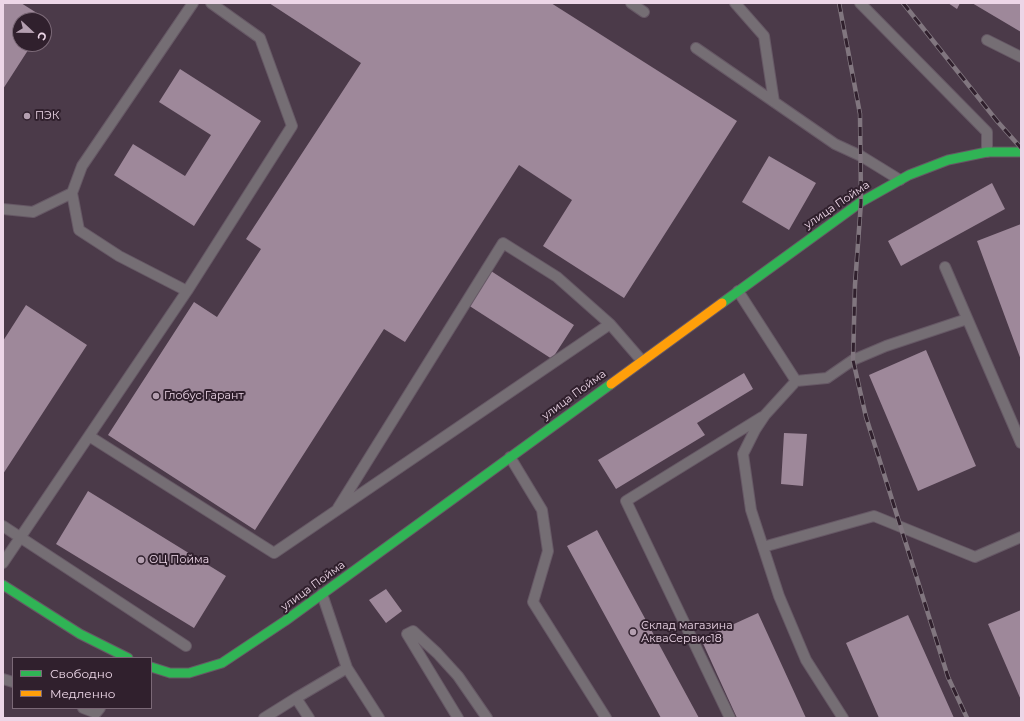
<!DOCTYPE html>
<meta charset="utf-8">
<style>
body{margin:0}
#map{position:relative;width:1024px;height:721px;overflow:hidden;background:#4b3a49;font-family:Montserrat,sans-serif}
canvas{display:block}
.frame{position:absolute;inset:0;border:4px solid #ecd6e7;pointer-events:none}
.legend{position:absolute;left:12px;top:657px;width:140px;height:52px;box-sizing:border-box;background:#30202d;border:1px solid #7b6977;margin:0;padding:5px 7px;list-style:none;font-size:12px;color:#ecd6e7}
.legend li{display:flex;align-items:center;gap:8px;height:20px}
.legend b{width:20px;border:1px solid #7b6977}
.north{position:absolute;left:12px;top:12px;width:40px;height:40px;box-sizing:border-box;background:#30202d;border:1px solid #7b6977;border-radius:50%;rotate:112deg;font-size:11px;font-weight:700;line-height:16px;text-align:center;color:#ecd6e7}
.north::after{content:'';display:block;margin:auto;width:14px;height:18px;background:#b49fb0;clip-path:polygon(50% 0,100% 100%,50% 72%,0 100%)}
</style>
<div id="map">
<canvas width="1024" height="721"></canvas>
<div class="frame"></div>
<ul class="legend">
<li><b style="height:5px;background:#30b455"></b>Свободно</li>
<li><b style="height:5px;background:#ff9f0a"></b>Медленно</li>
</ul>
<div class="north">С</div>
</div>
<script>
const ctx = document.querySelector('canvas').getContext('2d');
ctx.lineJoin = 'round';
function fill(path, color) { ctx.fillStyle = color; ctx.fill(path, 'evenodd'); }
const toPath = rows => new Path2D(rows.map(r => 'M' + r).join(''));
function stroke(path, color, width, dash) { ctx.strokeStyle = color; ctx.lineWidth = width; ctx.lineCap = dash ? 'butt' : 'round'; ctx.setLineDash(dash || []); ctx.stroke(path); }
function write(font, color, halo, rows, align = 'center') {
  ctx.font = font + ' Montserrat,sans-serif'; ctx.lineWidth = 4; ctx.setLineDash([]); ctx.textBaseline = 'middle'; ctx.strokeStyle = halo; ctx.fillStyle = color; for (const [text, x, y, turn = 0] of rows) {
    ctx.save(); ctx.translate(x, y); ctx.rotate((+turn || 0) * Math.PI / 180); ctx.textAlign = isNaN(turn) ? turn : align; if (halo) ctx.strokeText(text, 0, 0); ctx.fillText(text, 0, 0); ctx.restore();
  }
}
fill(toPath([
 [3,3,21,3,48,20,44,26,44,20,20,20,20,44,32,44,3,89],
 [269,3,551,3,737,121,624,298,543,246,572,200,519,165,405,342,384,329,255,530,108,435,194,302,217,317,261,249,246,239,361,63],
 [948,3,960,3,957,9],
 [972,3,1021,3,1021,32],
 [180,69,261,121,194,226,114,175,133,144,185,176,211,135,159,102],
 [769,156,816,183,789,230,742,202],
 [992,183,1005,209,901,266,888,241],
 [1021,224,1021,360,977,241],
 [491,271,574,325,552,359,468,305],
 [26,305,87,345,3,474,3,341],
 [926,350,976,466,918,491,869,375],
 [744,373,753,389,697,423,705,435,616,489,598,460],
 [784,433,807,434,803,486,781,484],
 [88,491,226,576,194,628,56,544],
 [597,530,699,718,661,718,567,546],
 [386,589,402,611,386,623,369,600],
 [1021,610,1021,700,988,624],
 [758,613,806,718,737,718,701,639],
 [908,615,954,718,879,718,846,643]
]), '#9e889a');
const lane = toPath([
 [631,3,644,12],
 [735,3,764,36,774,102],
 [860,3,987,132,987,152],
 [987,40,1021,57],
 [696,48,835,144,861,156,900,180],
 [3,209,33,212,72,193],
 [945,267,1021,443],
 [187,291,119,256,79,230,72,193,82,166,193,3],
 [738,291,796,381,765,415,755,430,743,454,751,510,779,596,806,660,843,718],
 [796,381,827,378,853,360,886,346,967,319],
 [89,436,274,553,610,324,642,361],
 [510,457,542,510,548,551,533,602,606,718],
 [338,508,503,243,557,277,610,324],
 [3,526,186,646],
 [763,547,874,516,975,557,1021,537],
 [3,563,187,291,292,126,260,38,211,3],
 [322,594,347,668,379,718],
 [3,679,13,682],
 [296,698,347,668],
 [83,708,96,713,100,708],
 [264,718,296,698,309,718],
 [458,718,407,634,413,631,437,653,458,676,487,718],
 [730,718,626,501,762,417]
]);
const fast = toPath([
 [722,303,861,202,909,175,948,160,987,152,1021,152],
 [3,585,80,634,128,658],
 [151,667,170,673,189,673,222,663,285,621,611,384]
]);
const slow = toPath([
 [611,384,722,303]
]);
stroke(lane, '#665865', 12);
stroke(fast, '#665865', 11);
stroke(slow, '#665865', 11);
stroke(lane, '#756e74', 10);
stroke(fast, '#30b455', 9);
stroke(slow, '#ff9f0a', 9);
const rail = toPath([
 [839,3,860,114,861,202,855,285,853,360,866,417,948,677,967,718],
 [903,3,997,121,1021,148]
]);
stroke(rail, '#81767f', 4.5);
stroke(rail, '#30202d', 3, [9]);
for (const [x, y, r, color] of [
 [27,116,4,"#b49fb0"],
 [156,396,4,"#b49fb0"],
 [141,560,4,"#b49fb0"],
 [633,632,4,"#b49fb0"]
]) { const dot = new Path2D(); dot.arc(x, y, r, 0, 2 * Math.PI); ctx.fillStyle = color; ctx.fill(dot); stroke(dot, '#30202d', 1.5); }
write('11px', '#ecd6e7', '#30202d', [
 ["ПЭК",35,116],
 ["Глобус Гарант",164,396],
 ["ОЦ Пойма",149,560],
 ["Склад магазина",641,626],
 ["АкваСервис18",641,639]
], 'left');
write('11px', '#ecd6e7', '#30202d', [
 ["улица Пойма",837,205,-34],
 ["улица Пойма",574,395,-36],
 ["улица Пойма",313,586,-36]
]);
</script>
